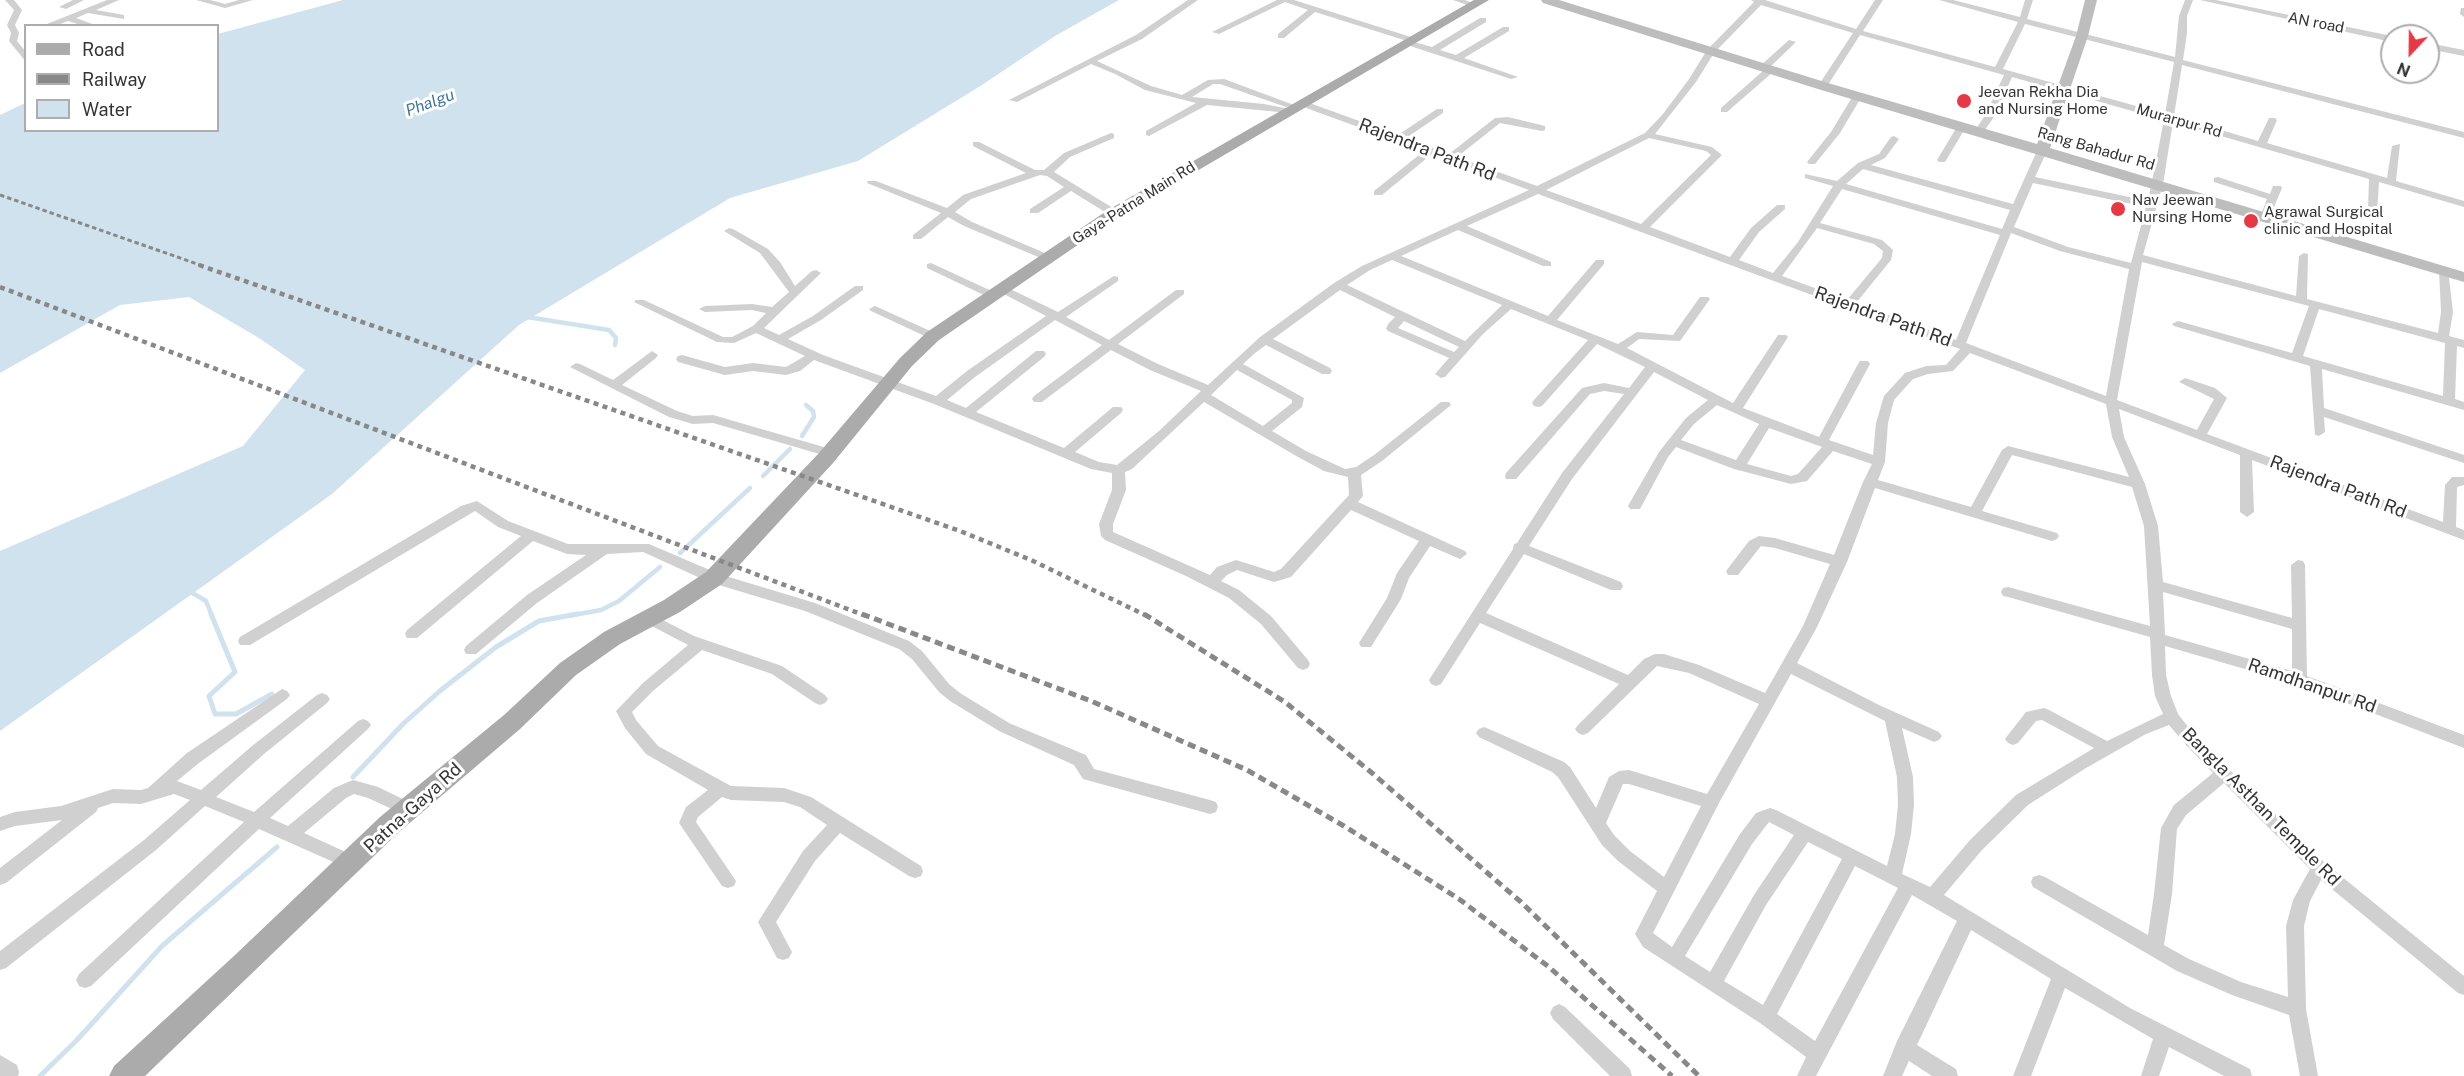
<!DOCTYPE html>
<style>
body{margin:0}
#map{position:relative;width:2464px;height:1076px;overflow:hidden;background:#fff;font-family:"Public Sans",sans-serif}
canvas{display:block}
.legend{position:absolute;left:24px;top:24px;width:195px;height:108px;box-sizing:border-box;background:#fff;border:2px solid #adadad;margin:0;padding:8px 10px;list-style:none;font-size:18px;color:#333}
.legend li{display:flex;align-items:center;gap:12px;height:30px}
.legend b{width:30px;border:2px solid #adadad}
.north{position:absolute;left:2380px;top:24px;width:60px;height:60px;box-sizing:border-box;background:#fff;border:2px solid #adadad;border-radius:50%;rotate:202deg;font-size:16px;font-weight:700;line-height:24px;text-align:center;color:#333}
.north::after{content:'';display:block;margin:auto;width:21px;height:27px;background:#e63946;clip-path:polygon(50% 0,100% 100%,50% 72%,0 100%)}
</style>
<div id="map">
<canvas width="2464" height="1076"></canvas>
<ul class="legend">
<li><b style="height:8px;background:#ababab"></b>Road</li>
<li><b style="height:8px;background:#888"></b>Railway</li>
<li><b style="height:16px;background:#cfe2ee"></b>Water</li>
</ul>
<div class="north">N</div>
</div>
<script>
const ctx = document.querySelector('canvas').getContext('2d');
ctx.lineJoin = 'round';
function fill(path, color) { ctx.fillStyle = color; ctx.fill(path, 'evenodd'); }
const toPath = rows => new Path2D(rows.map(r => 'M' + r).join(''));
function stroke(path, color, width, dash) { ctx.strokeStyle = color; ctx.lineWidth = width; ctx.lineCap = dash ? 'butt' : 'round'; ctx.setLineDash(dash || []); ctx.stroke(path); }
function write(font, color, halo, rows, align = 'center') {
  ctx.font = font + ' "Public Sans",sans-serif'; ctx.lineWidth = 6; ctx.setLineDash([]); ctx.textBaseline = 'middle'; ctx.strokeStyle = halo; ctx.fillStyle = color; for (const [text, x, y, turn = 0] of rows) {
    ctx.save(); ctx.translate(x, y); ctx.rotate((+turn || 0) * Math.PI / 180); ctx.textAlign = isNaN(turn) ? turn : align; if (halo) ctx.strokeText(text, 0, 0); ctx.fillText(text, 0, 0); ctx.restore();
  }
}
fill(toPath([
 [343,0,1119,0,1055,36,982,85,858,161,730,198,519,325,332,494,0,731,0,551,243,446,305,370,259,338,189,297,120,305,0,373,0,115,25,103,26,130,218,130,218,34]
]), '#cfe2ee');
stroke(toPath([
 [527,317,609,330,616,338,615,345],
 [802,436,814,417,813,411,806,405],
 [763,476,790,449],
 [680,553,750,488],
 [189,591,206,601,212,616],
 [568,616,601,610,619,601,660,567]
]), '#cfe2ee', 4.5);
stroke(toPath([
 [211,614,235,672,209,696,215,714,236,714,272,694],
 [353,777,404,723,441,690,496,647,539,621,577,614],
 [40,1076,77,1040,162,946,277,847]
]), '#cfe2ee', 5);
fill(toPath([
 [5,0,14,0,22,10,15,25,19,33,17,41,26,52,26,62,9,41,11,33,7,25,14,10,5,0],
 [73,0,84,0,66,9,59,7,73,0],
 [107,0,119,0,96,10,124,15,124,19,88,13,76,18,98,26,84,26,68,21,55,26,42,26,107,0],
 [196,0,210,0,225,4,239,0,253,0,225,8,196,0],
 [1188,0,1198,0,1142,39,1097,61,1151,86,1182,95,1208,80,1224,79,1294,105,1286,107,1220,84,1213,84,1192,97,1264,104,1289,109,1289,113,1207,105,1149,136,1146,135,1146,131,1196,103,1145,90,1115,74,1091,64,1017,102,1009,100,1136,35,1188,0],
 [1277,0,1294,0,1414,38,1414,42,1432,47,1480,18,1486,18,1486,22,1440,50,1456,55,1503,27,1509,27,1509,31,1464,58,1518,77,1511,79,1404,44,1404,40,1315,12,1284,38,1278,38,1278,34,1308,10,1285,2,1219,34,1212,32,1277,0],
 [1453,0,1465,0,1477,5,1473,7,1453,0],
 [1751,0,1765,0,1856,29,1875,0,1883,0,1863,31,1995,67,2018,22,1939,0,1953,0,2020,17,2025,0,2033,0,2027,19,2175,57,2179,16,2185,0,2193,0,2187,16,2187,33,2183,60,2464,132,2464,138,2182,65,2174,116,2258,141,2269,118,2275,118,2277,120,2267,143,2387,178,2392,146,2400,144,2396,181,2464,201,2464,207,2379,182,2377,214,2342,217,2342,213,2368,209,2369,179,2173,122,2163,184,2143,255,2296,296,2299,256,2304,253,2308,254,2307,299,2438,333,2441,312,2439,271,2440,269,2448,269,2453,312,2449,336,2464,340,2464,348,2457,346,2455,399,2464,402,2464,410,2322,369,2324,408,2464,455,2464,463,2324,417,2325,432,2319,436,2315,435,2310,366,2174,326,2172,324,2178,321,2292,353,2309,306,2142,262,2117,400,2197,430,2214,399,2179,382,2185,378,2215,388,2227,398,2207,434,2443,522,2445,485,2452,477,2464,477,2464,485,2457,487,2456,527,2464,530,2464,540,2252,460,2254,512,2247,517,2240,512,2240,455,2119,409,2124,437,2145,484,2158,526,2163,582,2292,618,2291,565,2298,560,2303,561,2305,565,2307,676,2464,735,2464,748,2297,684,2165,646,2166,675,2171,696,2178,714,2196,737,2325,863,2464,976,2464,995,2458,993,2321,880,2310,901,2304,926,2306,1009,2318,1076,2300,1076,2289,1015,2232,995,2177,971,2033,887,2031,882,2033,877,2039,875,2045,877,2148,935,2154,894,2161,828,2174,805,2213,773,2186,745,2169,725,2146,734,2086,768,2028,805,1982,850,1944,895,2130,1008,2250,1069,2252,1076,2224,1076,2169,1047,2159,1076,2141,1076,2153,1039,2065,988,2031,1076,2013,1076,2051,979,1971,930,1917,1045,1956,1069,1958,1076,1932,1076,1909,1061,1902,1076,1883,1076,1897,1041,1957,921,1912,895,1816,1076,1797,1076,1806,1057,1760,1023,1643,947,1635,934,1657,891,1618,861,1602,845,1558,777,1552,772,1479,737,1476,733,1479,729,1484,727,1489,729,1564,762,1570,767,1596,808,1609,777,1619,771,1629,770,1707,794,1759,704,1689,673,1657,666,1588,733,1583,735,1578,733,1575,729,1578,725,1619,684,1480,623,1441,684,1436,686,1431,684,1429,680,1513,549,1514,544,1517,543,1562,473,1624,394,1604,391,1590,394,1516,479,1506,479,1505,476,1506,473,1582,388,1604,383,1629,388,1645,367,1597,344,1542,406,1538,407,1534,406,1532,403,1534,400,1588,340,1511,309,1483,334,1445,377,1441,378,1435,374,1449,358,1388,331,1386,329,1388,324,1395,317,1340,290,1273,339,1330,368,1332,371,1330,374,1322,374,1266,345,1255,353,1243,364,1304,398,1302,407,1272,431,1306,451,1345,469,1356,467,1374,455,1441,402,1449,402,1451,405,1382,461,1361,475,1363,496,1358,502,1465,551,1467,554,1460,559,1430,546,1409,578,1401,599,1371,647,1361,647,1359,643,1387,598,1397,573,1419,541,1351,510,1291,577,1274,582,1237,570,1227,575,1221,581,1239,590,1271,616,1308,660,1310,664,1308,668,1303,670,1298,668,1261,624,1229,598,1186,576,1105,540,1101,536,1099,524,1112,490,1112,473,1091,469,934,404,814,360,800,371,786,375,753,371,725,375,678,362,676,359,678,356,682,355,725,367,753,363,786,367,805,356,756,333,734,343,717,342,634,302,636,300,644,300,723,337,732,337,753,326,766,313,752,310,705,312,699,309,705,306,752,304,772,307,789,292,760,253,724,231,729,228,733,229,768,249,780,262,795,286,812,271,816,270,821,273,764,328,779,335,813,316,855,286,863,286,863,290,821,320,788,339,823,355,936,396,967,371,1046,316,998,291,998,287,1006,287,1058,312,1114,276,1118,277,1118,281,1066,317,1109,340,1176,290,1184,290,1184,294,1118,344,1158,364,1208,385,1260,337,1334,283,1362,266,1529,190,1432,154,1382,195,1374,195,1374,191,1424,151,1298,105,1298,101,1304,101,1398,135,1437,109,1443,109,1443,113,1406,138,1449,154,1495,118,1508,117,1545,126,1545,130,1542,131,1500,123,1457,157,1537,186,1645,133,1663,114,1689,79,1707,50,1754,2,1751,0],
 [1761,5,1853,33,1818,86,1820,88,1826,88,1860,35,2004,75,1986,114,1974,132,1976,134,1982,134,1996,114,2012,77,2164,120,2148,201,2035,177,2047,151,2042,148,2037,151,2013,204,1871,165,1885,158,1899,139,1894,136,1891,137,1879,154,1858,163,1837,181,1805,174,1805,178,1833,186,1798,242,1773,273,1739,260,1759,232,1785,209,1785,205,1777,205,1751,228,1730,257,1650,227,1722,155,1712,147,1655,134,1696,82,1714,53,1761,5],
 [2025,24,2174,62,2165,114,2003,69,2025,24],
 [1649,138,1706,151,1711,155,1641,224,1546,190,1649,138],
 [1863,169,2010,210,2002,229,1846,184,1863,169],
 [2033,183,2146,207,2131,263,2068,247,2014,227,2033,183],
 [1842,189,2000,235,1956,340,1856,303,1891,260,1893,250,1882,240,1820,223,1842,189],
 [1538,194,1771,280,1960,349,1946,365,1926,366,1905,373,1884,396,1876,423,1873,455,1829,440,1870,364,1868,361,1860,361,1858,364,1819,437,1743,408,1788,337,1786,335,1778,335,1733,403,1627,348,1639,339,1680,341,1710,299,1708,297,1700,297,1673,335,1637,332,1618,344,1557,320,1604,264,1604,260,1596,260,1548,316,1401,256,1458,230,1543,266,1551,266,1551,262,1467,226,1538,194],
 [1817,228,1874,244,1883,251,1882,258,1847,300,1782,276,1817,228],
 [2011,233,2060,251,2129,269,2106,396,1966,343,2011,233],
 [1392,260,1502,305,1465,341,1347,285,1370,270,1392,260],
 [2319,309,2445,343,2443,396,2303,356,2319,309],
 [1055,320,1102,345,1034,396,1032,399,1034,402,1042,402,1111,350,1150,370,1201,391,1159,431,1117,465,1099,462,1075,452,1121,413,1123,410,1121,407,1113,407,1064,448,976,412,1044,357,1046,354,1044,351,1036,351,966,408,947,400,975,377,1055,320],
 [1404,321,1459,347,1454,352,1398,328,1404,321],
 [1970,353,2106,404,2112,437,2129,477,2008,446,2002,450,1971,507,1878,480,1885,462,1888,423,1894,400,1913,379,1928,374,1953,371,1970,353],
 [1237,370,1292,400,1292,403,1263,426,1211,395,1237,370],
 [1654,372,1708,400,1686,418,1659,452,1628,506,1630,509,1640,509,1668,457,1676,447,1734,469,1791,484,1807,481,1833,451,1872,464,1863,482,1834,555,1775,538,1759,536,1749,541,1726,571,1728,575,1738,575,1761,546,1775,548,1830,564,1803,626,1765,693,1699,665,1664,654,1655,654,1644,659,1628,675,1486,613,1524,554,1611,590,1621,590,1623,586,1621,582,1529,546,1572,479,1654,372],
 [1204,402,1298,457,1324,471,1348,477,1349,495,1281,569,1274,572,1236,560,1217,567,1210,575,1113,532,1113,524,1126,490,1125,472,1132,469,1204,402],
 [1717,405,1759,424,1736,460,1681,440,1694,424,1717,405],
 [1769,428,1822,447,1798,474,1791,476,1747,464,1769,428],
 [2012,455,2132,487,2144,526,2150,626,2008,587,2003,588,2001,592,2003,596,2008,597,2150,637,2152,675,2155,696,2163,714,2107,741,2049,710,2044,708,2026,712,2008,735,2005,739,2008,743,2013,745,2018,743,2036,721,2042,720,2094,748,2016,795,1970,840,1930,887,1902,874,1911,834,1914,805,1913,777,1902,728,1934,742,1939,740,1942,736,1939,732,1879,705,1797,663,1817,627,1847,562,1875,488,2052,541,2057,539,2059,536,2057,533,1982,511,2012,455],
 [2163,592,2292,629,2292,671,2165,635,2163,592],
 [1791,674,1885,721,1897,777,1898,805,1895,834,1887,866,1776,810,1770,808,1756,813,1740,834,1672,947,1653,933,1720,801,1791,674],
 [2224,783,2310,869,2293,900,2286,926,2288,997,2241,982,2189,959,2164,945,2172,894,2177,829,2186,815,2224,783],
 [1623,784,1629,784,1701,806,1664,877,1630,851,1614,835,1606,823,1623,784],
 [1769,822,1794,835,1754,895,1710,972,1685,956,1752,844,1769,822],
 [1808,842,1842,859,1763,1005,1724,981,1766,905,1808,842],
 [1855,866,1898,888,1815,1041,1777,1014,1855,866],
 [2200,0,2216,0,2392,36,2392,42,2200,0],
 [2461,8,2464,8,2464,17,2460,14,2461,8],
 [1789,40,1796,42,1769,68,1773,68,1773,72,1727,112,1721,112,1721,108,1764,70,1760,70,1760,66,1789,40],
 [2428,43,2464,50,2464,56,2428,49,2428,43],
 [1854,94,1862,96,1840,133,1815,164,1809,164,1807,162,1831,132,1854,94],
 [1958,125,1966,127,1945,162,1939,162,1937,160,1958,125],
 [1111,133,1114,134,1114,138,1070,157,1054,172,1118,211,1118,215,1110,215,1071,191,1038,213,1030,213,1030,209,1064,187,1047,176,1040,175,971,199,955,212,972,222,1052,256,1052,260,1048,261,964,226,948,217,921,239,913,239,913,235,941,213,867,183,868,181,876,181,947,208,963,195,1026,173,973,146,973,142,979,142,1035,170,1044,170,1064,153,1111,133],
 [2218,177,2270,194,2273,186,2281,186,2282,188,2269,219,2261,219,2260,217,2267,199,2214,182,2214,178,2218,177],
 [931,263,996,293,998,295,992,298,988,297,927,268,927,264,931,263],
 [875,306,937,334,939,336,933,339,929,338,871,311,869,309,875,306],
 [652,351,658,355,656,358,622,385,677,411,693,416,713,415,834,450,836,453,830,457,713,423,693,424,669,417,570,367,576,363,580,364,613,380,652,351],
 [477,501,508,521,568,544,649,544,719,574,815,603,909,641,922,651,949,684,960,693,1009,723,1086,755,1094,769,1210,800,1216,802,1218,807,1216,812,1210,814,1083,779,1074,765,999,731,950,701,939,692,912,659,899,649,805,611,709,582,643,552,607,554,537,603,476,654,466,654,464,650,466,646,527,595,586,555,567,554,533,541,417,638,407,638,405,634,407,630,521,536,498,527,475,511,250,645,240,645,238,641,240,637,461,506,477,501],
 [649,613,694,636,782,666,825,695,828,699,825,703,820,705,815,703,772,674,702,650,653,691,632,712,636,720,658,746,731,786,784,788,811,797,921,866,923,871,921,876,915,878,909,876,840,833,815,861,776,922,792,952,789,958,783,960,777,958,758,922,803,851,827,825,800,807,784,802,731,800,722,797,698,817,696,822,736,881,734,886,728,888,722,886,679,823,686,807,708,790,646,754,625,728,616,711,643,683,688,645,644,622,642,618,644,614,649,613],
 [282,689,287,691,290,695,287,699,199,763,177,781,201,790,252,746,317,695,322,693,327,695,330,699,327,703,264,754,216,797,254,812,358,721,363,719,368,721,371,725,368,729,270,818,288,826,334,788,353,780,378,787,413,804,415,809,413,814,407,816,368,798,354,794,346,798,304,833,359,858,361,863,359,868,353,870,347,868,259,829,91,986,85,988,79,986,76,980,79,974,244,822,205,806,156,850,6,968,0,970,0,951,144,840,190,800,174,794,141,804,113,803,98,808,96,812,6,883,0,885,0,868,62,820,15,826,0,831,0,817,15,812,61,806,113,789,141,790,148,788,187,753,282,689],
 [1559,1004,1565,1007,1630,1069,1632,1076,1610,1076,1553,1019,1550,1013,1553,1007,1559,1004],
 [0,1055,17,1065,19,1072,18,1076,0,1076,0,1055]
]), '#d0d0d0');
fill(toPath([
 [1541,0,1559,0,1828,83,2037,144,2076,36,2085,0,2097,0,2088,36,2050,148,2464,272,2464,282,1818,89,1543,3,1541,0]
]), '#bdbdbd');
fill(toPath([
 [1474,0,1489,0,1120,216,939,340,912,366,833,463,722,584,680,612,620,644,576,675,520,729,398,833,145,1076,109,1076,114,1066,235,955,380,817,504,715,560,663,604,632,664,600,706,572,819,453,900,358,927,332,1108,210,1474,0]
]), '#ababab');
stroke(toPath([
 [0,195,203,266]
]), '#888', 3, [4.5, 3]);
stroke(toPath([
 [199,265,960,531,1031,560,1147,616],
 [0,287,866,616]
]), '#888', 4.5, [5, 4.5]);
stroke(toPath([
 [862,614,1091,701,1247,770,1344,826,1459,899,1549,967,1672,1076],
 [1144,614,1285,702,1372,773,1521,902,1699,1076]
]), '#888', 5, [8, 5]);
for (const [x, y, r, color] of [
 [1964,101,8,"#e63946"],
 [2118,209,8,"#e63946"],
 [2251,221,8,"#e63946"]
]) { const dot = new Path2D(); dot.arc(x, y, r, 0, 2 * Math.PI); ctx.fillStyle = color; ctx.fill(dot); stroke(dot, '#fff', 2); }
write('15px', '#333', '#fff', [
 ["AN road",2316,23,11],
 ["Murarpur Rd",2179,121,16],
 ["Rang Bahadur Rd",2096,149,16],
 ["Gaya-Patna Main Rd",1134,203,-32]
]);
write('15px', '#333', '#fff', [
 ["Jeevan Rekha Dia",1978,92],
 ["and Nursing Home",1978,109],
 ["Nav Jeewan",2132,200],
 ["Nursing Home",2132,217],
 ["Agrawal Surgical",2264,212],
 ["clinic and Hospital",2264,229]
], 'left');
write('italic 16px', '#3f7597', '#fff', [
 ["Phalgu",430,103,-20]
]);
write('18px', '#333', '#fff', [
 ["Rajendra Path Rd",1427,150,21],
 ["Rajendra Path Rd",1883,317,20],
 ["Rajendra Path Rd",2338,487,21],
 ["Ramdhanpur Rd",2312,686,19],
 ["Bangla Asthan Temple Rd",2261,807,45],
 ["Patna-Gaya Rd",413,808,-42]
]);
</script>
